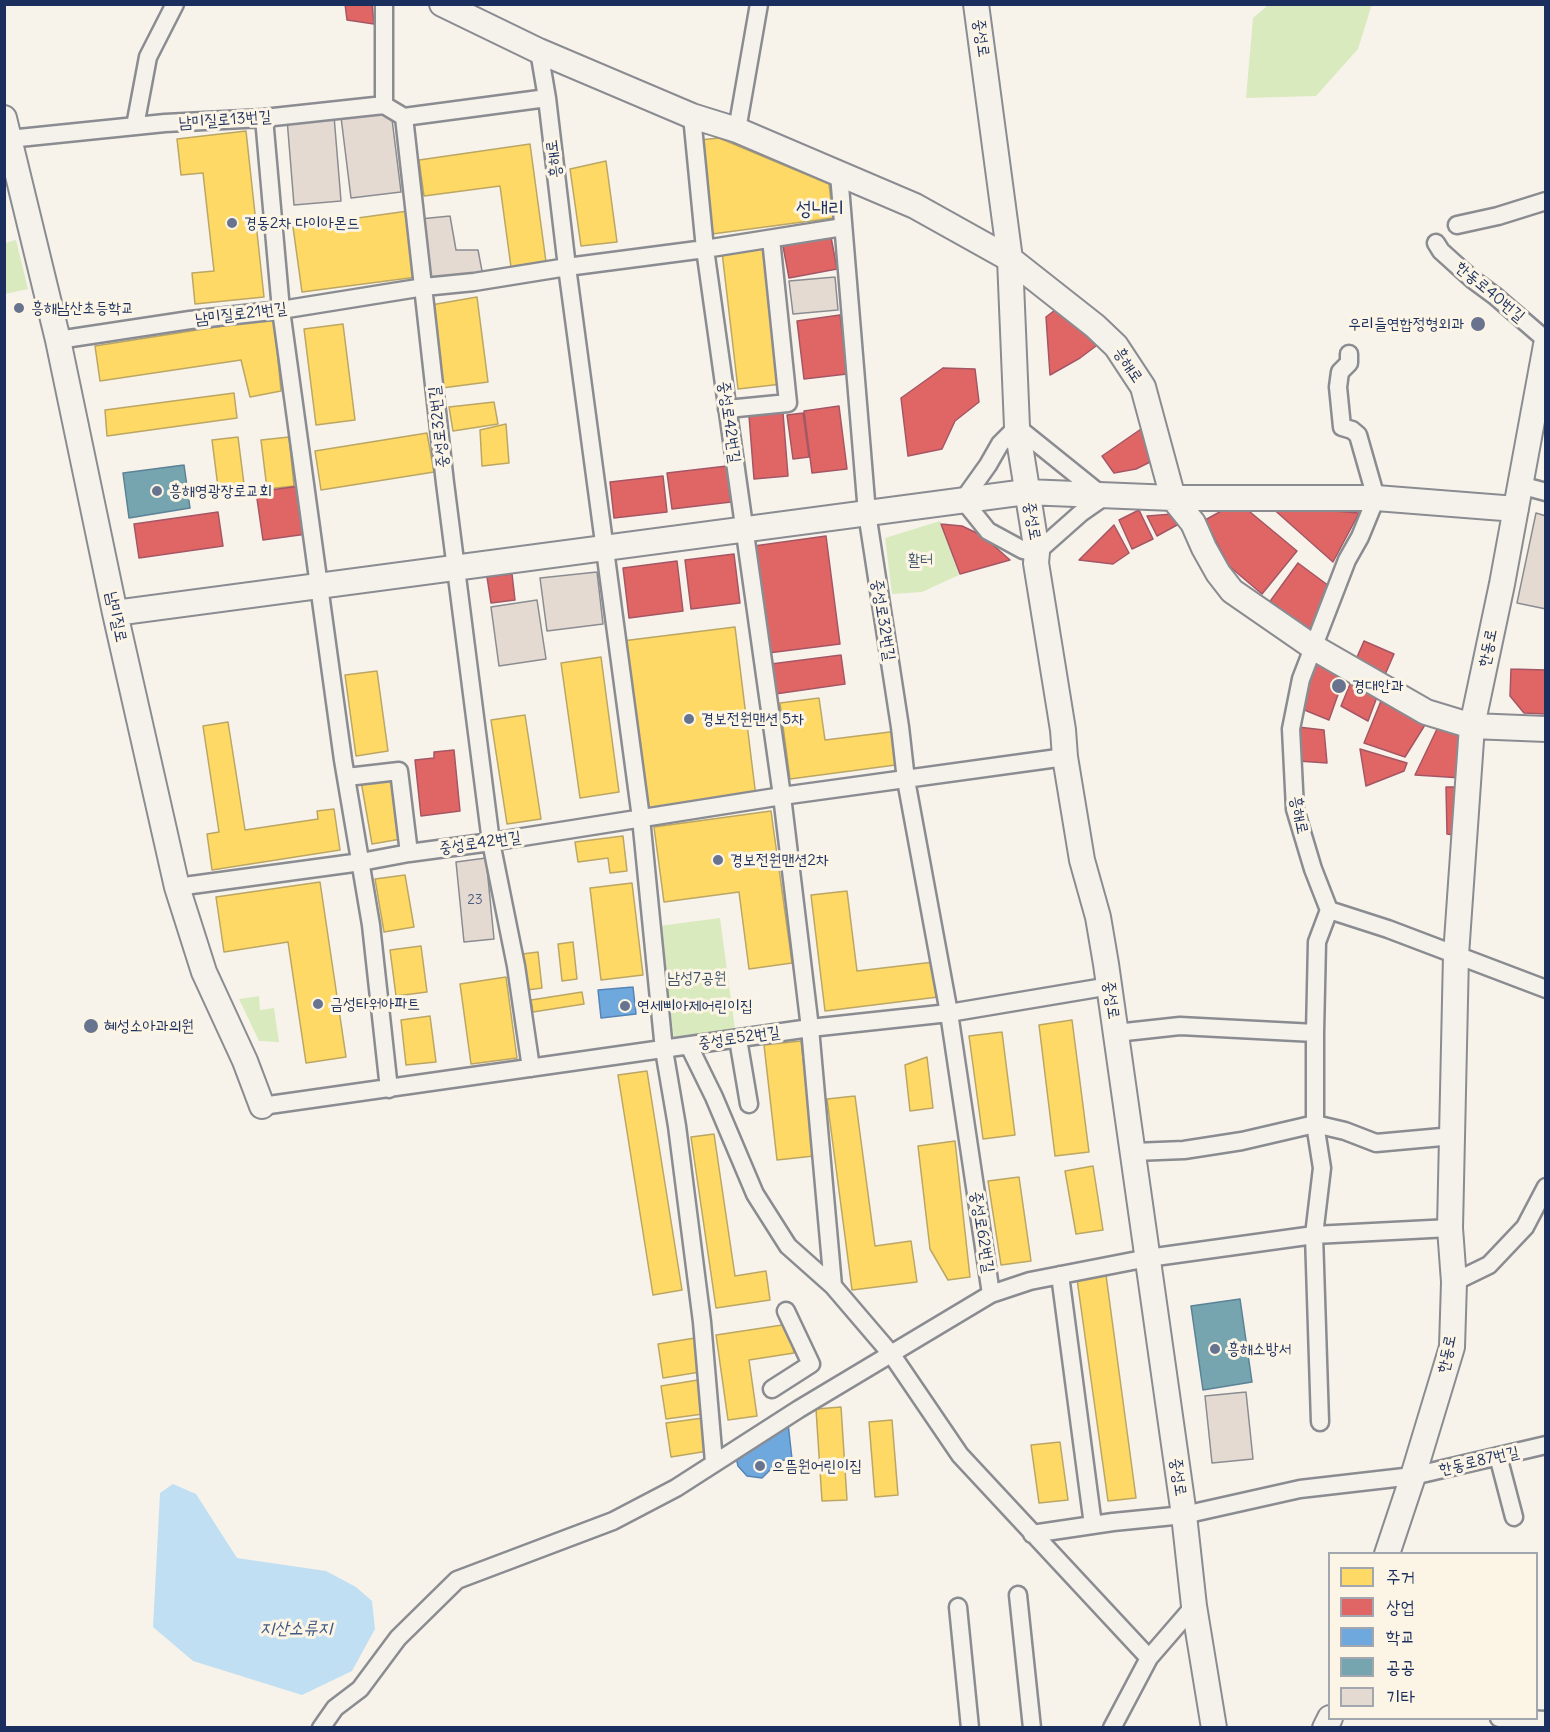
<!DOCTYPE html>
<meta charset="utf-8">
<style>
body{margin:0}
#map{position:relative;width:1550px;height:1732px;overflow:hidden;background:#f7f3ea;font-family:Delius,"Poor Story",sans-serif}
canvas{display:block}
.frame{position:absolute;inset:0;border:6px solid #1b2f5e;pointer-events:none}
.legend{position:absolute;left:1328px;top:1552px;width:210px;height:168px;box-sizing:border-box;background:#fcf5e5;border:2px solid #a2a6af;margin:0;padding:8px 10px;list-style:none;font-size:18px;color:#1b2f5e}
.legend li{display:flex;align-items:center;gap:12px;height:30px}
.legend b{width:30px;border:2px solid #a2a6af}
</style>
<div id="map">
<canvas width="1550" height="1732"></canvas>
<div class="frame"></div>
<ul class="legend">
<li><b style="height:16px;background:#ffd966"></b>주거</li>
<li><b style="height:16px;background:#e06666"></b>상업</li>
<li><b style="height:16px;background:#6fa8dc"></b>학교</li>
<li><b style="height:16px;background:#76a5af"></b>공공</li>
<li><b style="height:16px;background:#e5dad2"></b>기타</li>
</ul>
</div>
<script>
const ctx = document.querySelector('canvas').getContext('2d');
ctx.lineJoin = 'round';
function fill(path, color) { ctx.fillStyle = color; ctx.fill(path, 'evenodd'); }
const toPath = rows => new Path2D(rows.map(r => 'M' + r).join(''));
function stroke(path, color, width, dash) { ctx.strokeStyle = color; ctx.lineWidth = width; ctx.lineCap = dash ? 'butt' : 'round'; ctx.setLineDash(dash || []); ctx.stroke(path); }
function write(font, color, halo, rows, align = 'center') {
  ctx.font = font + ' Delius,"Poor Story",sans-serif'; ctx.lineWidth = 6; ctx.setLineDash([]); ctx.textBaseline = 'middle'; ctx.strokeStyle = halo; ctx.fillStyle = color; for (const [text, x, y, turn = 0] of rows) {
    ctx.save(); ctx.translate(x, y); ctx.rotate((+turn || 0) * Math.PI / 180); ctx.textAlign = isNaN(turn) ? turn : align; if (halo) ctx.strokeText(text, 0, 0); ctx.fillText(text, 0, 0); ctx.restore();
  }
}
fill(toPath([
 [1268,5,1268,4,1376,5,1371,7,1358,49,1316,96,1246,98,1253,18],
 [16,240,28,289,5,294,5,243],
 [940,521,959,575,922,592,892,594,885,538],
 [720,918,735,1029,674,1038,659,926],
 [259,996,260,1010,274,1008,279,1042,259,1041,239,999]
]), '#daeabf');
fill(toPath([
 [173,1484,196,1494,237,1558,326,1571,356,1587,372,1601,375,1629,352,1671,302,1695,193,1661,153,1627,160,1493]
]), '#c1dff2');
const homes = toPath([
 [246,131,264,297,195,304,192,273,214,271,203,173,181,175,177,139,246,131],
 [719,138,829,184,833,218,712,234,700,140,719,138],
 [530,144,546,262,511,267,500,186,424,196,419,160,530,144],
 [606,161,617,242,581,246,570,169,606,161],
 [408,211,417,277,302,292,293,227,408,211],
 [766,247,782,384,738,389,722,252,766,247],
 [477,297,488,382,442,388,431,305,477,297],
 [274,318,281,391,250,397,241,360,100,381,95,346,274,318],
 [343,324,355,420,316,425,304,329,343,324],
 [234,393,237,418,107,436,105,410,234,393],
 [494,402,498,424,453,431,449,407,494,402],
 [506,424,509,463,482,466,480,430,506,424],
 [427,433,434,472,321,490,315,451,427,433],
 [238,437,245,492,219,495,212,440,238,437],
 [289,437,294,486,267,489,261,440,289,437],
 [735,627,756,797,643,811,622,641,735,627],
 [601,657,619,792,580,798,561,663,601,657],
 [377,671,388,751,356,756,345,675,377,671],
 [819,698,825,740,898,731,903,764,790,779,780,703,819,698],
 [525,715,541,819,507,824,491,720,525,715],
 [228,722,245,830,318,819,317,811,334,809,340,850,212,870,207,834,219,832,203,726,228,722],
 [396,775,407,838,372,844,361,781,396,775],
 [771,811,792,963,749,969,739,892,664,902,654,827,771,811],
 [623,836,627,871,610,873,608,858,578,862,575,842,623,836],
 [405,875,414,927,384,932,375,879,405,875],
 [320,882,346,1057,306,1063,288,942,224,952,216,897,320,882],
 [632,883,643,975,601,980,590,888,632,883],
 [847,891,857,971,934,962,938,997,825,1011,811,895,847,891],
 [573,942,577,979,562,981,558,944,573,942],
 [421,946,427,992,396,996,390,950,421,946],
 [538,952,542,988,527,990,522,954,538,952],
 [506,977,517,1058,471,1064,460,984,506,977],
 [582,992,584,1004,533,1012,531,1000,582,992],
 [430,1016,436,1062,406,1065,401,1020,430,1016],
 [1072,1020,1089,1152,1055,1156,1039,1025,1072,1020],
 [1002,1032,1015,1135,983,1139,969,1036,1002,1032],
 [801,1041,814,1156,777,1160,764,1045,801,1041],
 [927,1057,933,1108,910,1111,905,1065,927,1057],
 [647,1071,682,1290,653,1295,618,1075,647,1071],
 [855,1096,875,1246,911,1241,917,1282,852,1290,827,1099,855,1096],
 [714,1134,735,1276,766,1271,770,1300,716,1308,691,1137,714,1134],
 [955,1141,970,1277,948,1280,930,1249,918,1146,955,1141],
 [1093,1166,1103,1230,1076,1234,1065,1171,1093,1166],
 [1019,1177,1031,1261,1001,1265,988,1181,1019,1177],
 [1106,1275,1136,1498,1108,1501,1077,1279,1106,1275],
 [789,1324,794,1353,749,1360,757,1416,728,1420,716,1335,789,1324],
 [695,1338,700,1372,663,1378,658,1344,695,1338],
 [698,1380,703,1414,666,1419,661,1386,698,1380],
 [841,1407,847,1500,822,1501,816,1409,841,1407],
 [703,1418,708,1451,671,1457,666,1423,703,1418],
 [892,1420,898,1495,875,1497,869,1422,892,1420],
 [1060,1442,1068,1500,1039,1503,1031,1445,1060,1442]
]);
fill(homes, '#ffd966');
stroke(homes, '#bba664', 1.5);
const shops = toPath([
 [345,4,372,4,374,24,347,20,345,4],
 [831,237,837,269,789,278,783,246,831,237],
 [1055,310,1100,343,1080,358,1050,375,1046,317,1055,310],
 [840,315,847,374,804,379,797,321,840,315],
 [943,368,975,369,979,402,955,421,942,449,908,456,901,398,943,368],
 [839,406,847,469,812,473,804,411,839,406],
 [783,413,788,476,754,479,749,416,783,413],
 [803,413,809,457,793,459,787,415,803,413],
 [1141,429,1154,460,1136,469,1114,473,1102,456,1141,429],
 [727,466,731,502,672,509,667,473,727,466],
 [663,476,667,512,614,518,610,482,663,476],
 [300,486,307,534,263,540,256,492,300,486],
 [1238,502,1297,551,1262,594,1229,566,1205,520,1238,502],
 [1270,506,1359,513,1333,562,1270,506],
 [1139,510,1153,539,1132,549,1119,520,1139,510],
 [218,512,223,546,139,558,134,524,218,512],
 [1173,514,1177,525,1157,536,1147,516,1173,514],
 [941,524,962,526,983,536,1010,560,960,574,941,524],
 [1114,525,1129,553,1113,564,1079,560,1114,525],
 [826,536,840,644,768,653,754,546,826,536],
 [734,554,740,603,691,609,685,560,734,554],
 [677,561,683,611,629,618,623,568,677,561],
 [1298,563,1329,586,1307,643,1263,611,1298,563],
 [512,574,515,600,491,603,487,577,512,574],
 [1364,641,1394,654,1384,677,1354,664,1364,641],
 [1317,654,1346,672,1329,720,1302,709,1317,654],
 [841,655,845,684,775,694,771,664,841,655],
 [1511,669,1546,670,1546,714,1524,713,1510,696,1511,669],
 [1353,677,1380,689,1368,721,1341,706,1353,677],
 [1383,696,1428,720,1405,757,1364,743,1383,696],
 [1298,727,1324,730,1327,763,1298,761,1298,727],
 [1438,727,1468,733,1462,778,1415,775,1438,727],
 [1360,749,1407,763,1404,771,1366,786,1360,749],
 [454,750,460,811,421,816,415,760,434,758,434,752,454,750],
 [1446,787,1464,787,1461,836,1447,834,1446,787]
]);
fill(shops, '#e06666');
stroke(shops, '#a55664', 1.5);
const schools = toPath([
 [633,987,636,1014,601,1018,598,990,633,987],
 [788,1423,792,1459,779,1461,762,1478,747,1476,738,1466,736,1457,788,1423]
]);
fill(schools, '#6fa8dc');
stroke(schools, '#5684b6', 1.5);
const public = toPath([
 [184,465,190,508,129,518,123,473,184,465],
 [1240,1299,1252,1382,1203,1390,1191,1306,1240,1299]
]);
fill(public, '#76a5af');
stroke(public, '#5b8297', 1.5);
const building = toPath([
 [391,111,401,192,351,198,341,117,391,111],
 [334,116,341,201,294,205,287,119,334,116],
 [450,216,456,250,478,250,483,276,438,283,427,271,420,219,450,216],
 [835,277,838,310,793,314,789,281,835,277],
 [1536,513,1546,516,1546,609,1517,603,1536,513],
 [597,572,603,624,547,631,540,578,597,572],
 [537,600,546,659,499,666,491,607,537,600],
 [486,858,494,939,464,942,456,862,486,858],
 [1246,1392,1253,1459,1212,1463,1205,1396,1246,1392]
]);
fill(building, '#e5dad2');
stroke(building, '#8a8c91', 1.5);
const street = toPath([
 [384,4,384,105],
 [539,51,547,98,567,267,641,818,664,1050,677,1126,702,1322,714,1462],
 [692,116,705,249,782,796,810,1028,833,1286],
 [404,117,547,98],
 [264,118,281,310,343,760,371,925,389,1089],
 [135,126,148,57,175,4],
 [737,130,759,4],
 [9,139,165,123,264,118,384,105,404,117,445,483,491,842,516,966,531,1068],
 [839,174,867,513,900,727,906,780,949,1013,991,1294],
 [1457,225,1498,216,1546,201],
 [1436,243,1441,251,1472,279,1495,296,1546,340],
 [58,340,190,320,281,310,424,287,474,282,567,267,705,249,843,227],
 [727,409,788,403,771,239],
 [1017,427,1104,497,1081,513,1037,552,1023,550,988,531,963,500,988,465,1000,444,1017,427],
 [1520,485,1546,492],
 [347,777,399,771,409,853],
 [177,887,361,862,409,853,491,842,782,796,1065,757],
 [1329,910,1313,869,1295,809,1291,729,1301,679,1347,560,1360,537,1376,498,1358,435,1352,430,1342,427,1338,387,1340,372,1349,363,1349,354],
 [1329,910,1388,929,1546,989],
 [1116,1033,1180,1026,1315,1033],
 [738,1039,749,1104],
 [689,1046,714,1097,755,1194,788,1246,833,1286,892,1355,960,1455,1149,1658,1194,1606],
 [262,1106,810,1028,949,1013,1110,986],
 [1134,1152,1184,1150,1242,1141,1315,1124,1345,1131,1376,1143,1453,1136],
 [1060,1275,1093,1525],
 [1454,1282,1489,1265,1525,1227,1546,1187],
 [772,1389,811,1364,786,1311],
 [1320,1422,1314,1235,1322,1168,1315,1124,1315,1033,1317,942,1329,910],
 [1498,1456,1514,1517],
 [1032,1534,1113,1522,1184,1515,1300,1489,1413,1476,1546,1445],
 [1018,1595,1032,1728],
 [958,1607,970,1728],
 [1499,1718,1546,1720],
 [321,1728,335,1708,360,1689,398,1638,457,1580,613,1521,676,1488,799,1409,991,1294,1030,1281,1148,1258,1314,1235,1450,1228],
 [1112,1728,1149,1658]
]);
const secondary = toPath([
 [442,4,539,51,692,116,737,130,915,206,1010,259,1095,326,1116,346,1143,387,1173,498,1193,523,1204,548,1218,573,1232,591,1313,647,1426,712,1472,726,1546,729],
 [976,4,1010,259,1017,427,1037,552,1036,563,1063,730,1065,757,1082,860,1098,917,1106,964,1184,1515,1194,1606,1214,1728],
 [4,118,58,340,115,613,177,887,204,972,245,1061,262,1106],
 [115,613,1026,492,1173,498,1376,498,1516,509],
 [1387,1554,1413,1476,1452,1347,1454,1282,1450,1228,1456,955,1472,726,1502,584,1546,345],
 [1325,1728,1330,1718]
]);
stroke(street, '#8a8c91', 21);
stroke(secondary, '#8a8c91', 28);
stroke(street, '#f5f2ec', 16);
stroke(secondary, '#f5f2ec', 24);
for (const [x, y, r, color] of [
 [232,223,6,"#68748f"],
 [19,308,6,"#68748f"],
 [1478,324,8,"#68748f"],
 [157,491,6,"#68748f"],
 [1339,686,8,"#68748f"],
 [689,719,6,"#68748f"],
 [718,860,6,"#68748f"],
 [318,1004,6,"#68748f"],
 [625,1006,6,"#68748f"],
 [91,1026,8,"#68748f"],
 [1215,1349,6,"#68748f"],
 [760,1466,6,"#68748f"]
]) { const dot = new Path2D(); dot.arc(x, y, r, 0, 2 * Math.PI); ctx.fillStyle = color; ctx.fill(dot); stroke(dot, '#fcf5e5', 2); }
write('14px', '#4e5b7c', null, [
 ["23",475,900]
]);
write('16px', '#1b2f5e', '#fcf5e5', [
 ["중성로",981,38,82],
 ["남미질로13번길",225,120,-4],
 ["흥해로",554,159,-97],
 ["한동로40번길",1490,292,40],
 ["남미질로21번길",241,314,-7],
 ["흥해로",1128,365,56],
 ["중성로42번길",729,422,82],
 ["중성로32번길",439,427,-96],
 ["중성로",1032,521,80],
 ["남미질로",116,617,78],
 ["중성로32번길",883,620,81],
 ["한동로",1488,648,-78],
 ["흥해로",1299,815,79],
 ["중성로42번길",480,843,-8],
 ["중성로",1111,1000,82],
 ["중성로52번길",739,1038,-8],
 ["중성로62번길",982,1232,81],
 ["한동로",1447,1354,-78],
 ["한동로87번길",1479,1461,-13],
 ["중성로",1178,1477,82]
]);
write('16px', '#1b2f5e', '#fcf5e5', [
 ["경동2차 다이아몬드",244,223],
 ["흥해남산초등학교",31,308],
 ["우리들연합정형외과",1464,324,"right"],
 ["흥해영광장로교회",169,491],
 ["경대안과",1352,686],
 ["경보전원맨션 5차",701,719],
 ["경보전원맨션2차",730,860],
 ["금성타워아파트",330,1004],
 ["연세삐아제어린이집",637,1006],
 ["혜성소아과의원",104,1026],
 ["흥해소방서",1227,1349],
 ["으뜸원어린이집",772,1466]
], 'left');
write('16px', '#3c536a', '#fcf5e5', [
 ["활터",920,560],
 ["남성7공원",697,978]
]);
write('italic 18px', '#3f5984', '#fcf5e5', [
 ["지산소류지",296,1629]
]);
write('20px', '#1b2f5e', '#fcf5e5', [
 ["성내리",820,209]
]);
</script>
